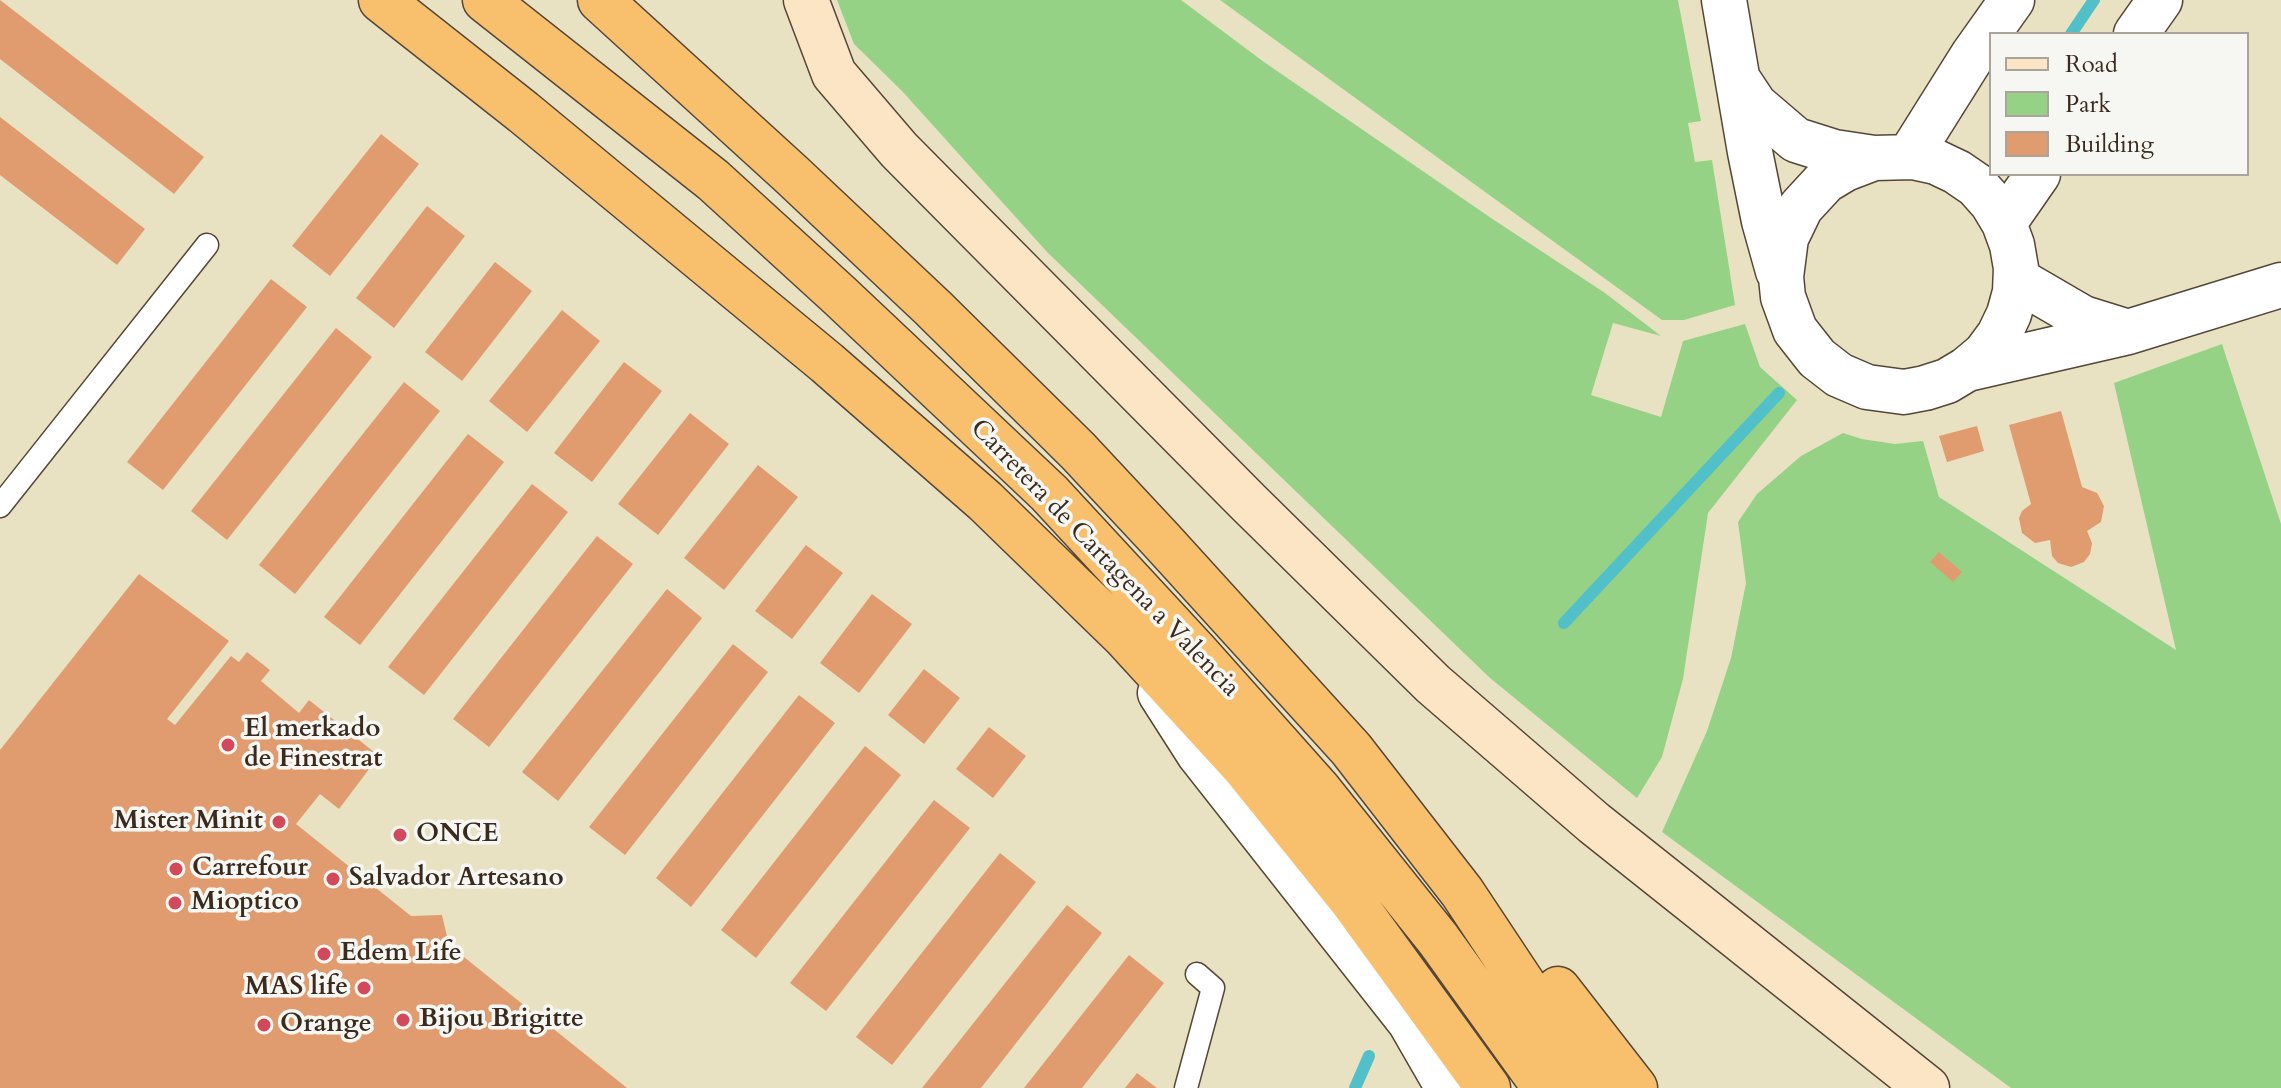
<!DOCTYPE html>
<style>
body{margin:0}
#map{position:relative;width:2281px;height:1088px;overflow:hidden;background:#e8e2c2;font-family:Cardo,serif}
canvas{display:block}
.legend{position:absolute;left:1989px;top:32px;width:260px;height:144px;box-sizing:border-box;background:#f6f6f2;border:2px solid #aba49d;margin:0;padding:10px 14px;list-style:none;font-size:24px;color:#3b2a1e}
.legend li{display:flex;align-items:center;gap:16px;height:40px}
.legend b{width:40px;border:2px solid #aba49d}
</style>
<div id="map">
<canvas width="2281" height="1088"></canvas>
<ul class="legend">
<li><b style="height:10px;background:#fce5c4"></b>Road</li>
<li><b style="height:22px;background:#96d286"></b>Park</li>
<li><b style="height:22px;background:#e09b6f"></b>Building</li>
</ul>
</div>
<script>
const ctx = document.querySelector('canvas').getContext('2d');
ctx.lineJoin = 'round';
function fill(path, color) { ctx.fillStyle = color; ctx.fill(path, 'evenodd'); }
const toPath = rows => new Path2D(rows.map(r => 'M' + r).join(''));
function stroke(path, color, width, dash) { ctx.strokeStyle = color; ctx.lineWidth = width; ctx.lineCap = dash ? 'butt' : 'round'; ctx.setLineDash(dash || []); ctx.stroke(path); }
function write(font, color, halo, rows, align = 'center') {
  ctx.font = font + ' Cardo,serif'; ctx.lineWidth = 7; ctx.setLineDash([]); ctx.textBaseline = 'middle'; ctx.strokeStyle = halo; ctx.fillStyle = color; for (const [text, x, y, turn = 0] of rows) {
    ctx.save(); ctx.translate(x, y); ctx.rotate((+turn || 0) * Math.PI / 180); ctx.textAlign = isNaN(turn) ? turn : align; if (halo) ctx.strokeText(text, 0, 0); ctx.fillText(text, 0, 0); ctx.restore();
  }
}
fill(toPath([
 [837,0,1181,0,1264,62,1491,218,1605,293,1661,336,1613,323,1591,395,1661,417,1683,341,1745,324,1760,367,1797,400,1708,513,1683,679,1662,757,1637,798,1490,678,1048,253,902,91,854,44],
 [1220,0,1678,0,1701,121,1688,123,1695,162,1712,160,1735,305,1684,320,1662,320],
 [2222,344,2281,524,2281,1088,2011,1088,1662,832,1707,731,1731,658,1746,583,1738,522,1757,494,1801,456,1843,433,1862,439,1895,444,1923,441,1939,497,2176,650,2114,383]
]), '#96d286');
stroke(toPath([
 [2071,34,2094,0],
 [1564,623,1779,393],
 [1355,1088,1369,1056]
]), '#52c0c8', 12);
fill(toPath([
 [0,0,204,157,174,194,0,59],
 [0,117,145,229,117,265,0,175],
 [381,134,419,164,330,276,292,246],
 [427,206,465,236,394,328,356,298],
 [495,262,532,291,462,381,425,352],
 [271,279,307,307,163,490,127,462],
 [562,310,600,341,527,432,489,401],
 [336,328,372,357,227,540,191,511],
 [624,362,662,391,592,482,554,453],
 [404,382,440,411,295,594,259,565],
 [2061,411,2082,487,2097,493,2104,506,2101,522,2087,531,2092,543,2090,554,2084,562,2071,567,2058,563,2052,556,2050,540,2035,543,2022,533,2019,518,2022,511,2031,504,2009,425],
 [690,413,729,444,658,535,618,504],
 [1977,426,1984,451,1947,462,1939,436],
 [468,434,504,462,360,645,324,617],
 [758,465,798,497,724,590,684,558],
 [532,484,568,512,424,695,388,667],
 [597,536,633,564,489,747,453,719],
 [806,545,843,573,792,639,755,611],
 [1939,552,1962,572,1953,582,1930,562],
 [139,574,229,641,167,719,175,725,231,656,239,662,247,652,270,670,261,681,299,713,309,700,379,756,339,809,320,794,296,824,411,916,442,915,449,945,627,1088,0,1088,0,750],
 [667,589,702,618,558,801,522,772],
 [872,594,912,624,859,693,820,663],
 [733,644,768,672,625,855,589,827],
 [924,669,960,698,924,744,888,715],
 [799,695,835,723,691,907,656,878],
 [989,727,1026,756,993,798,956,769],
 [865,746,901,775,756,958,721,930],
 [934,800,970,828,826,1011,790,983],
 [400,827,408,833,400,843,393,836],
 [1000,853,1036,882,892,1065,856,1037],
 [1067,905,1102,933,981,1088,922,1088],
 [1129,955,1164,983,1082,1088,1024,1088],
 [1137,1073,1157,1088,1125,1088]
]), '#e09b6f');
const service = toPath([
 [0,506,207,245],
 [1186,1088,1213,988,1197,974]
]);
const minor = toPath([
 [1724,0,1750,152,1764,221,1778,271],
 [2136,34,2160,0],
 [1739,81,1755,105,1796,140,1834,152,1874,158],
 [1909,157,1973,55,2012,0],
 [2004,223,2038,174],
 [2016,279,2083,318,2128,332],
 [1967,369,1985,354,1999,335,2009,314,2015,292,2016,268,2012,245,2004,223,1992,203,1976,185,1957,172,1936,162,1913,157,1874,158,1845,169,1825,181,1801,207,1786,238,1781,277,1783,297,1795,330,1817,358,1839,375,1867,387,1904,392,1925,388,1947,381,1967,369,2128,332,2281,285],
 [1160,693,1199,754,1410,1022,1448,1088]
]);
const secondary = toPath([
 [806,0,834,74,899,150,1248,502,1433,684,1594,823,1927,1088]
]);
const trunk = toPath([
 [381,0,523,112,827,363,985,501,1124,636,1244,767,1353,902,1488,1088],
 [485,0,713,180,839,295,1049,493,1197,653,1319,790,1438,939,1545,1088],
 [600,0,792,175,933,308,1078,451,1162,541,1351,749,1462,892,1592,1088],
 [1558,989,1635,1088]
]);
stroke(service, '#554637', 25);
stroke(minor, '#554637', 47);
stroke(secondary, '#554637', 47);
stroke(trunk, '#554637', 47);
stroke(service, '#fff', 22);
stroke(minor, '#fff', 44);
stroke(secondary, '#fce5c4', 44);
stroke(trunk, '#f8bf6c', 44);
for (const [x, y, r, color] of [
 [228,745,8,"#d1495b"],
 [279,822,8,"#d1495b"],
 [400,835,8,"#d1495b"],
 [176,869,8,"#d1495b"],
 [333,879,8,"#d1495b"],
 [175,903,8,"#d1495b"],
 [324,954,8,"#d1495b"],
 [364,988,8,"#d1495b"],
 [403,1020,8,"#d1495b"],
 [264,1025,8,"#d1495b"]
]) { const dot = new Path2D(); dot.arc(x, y, r, 0, 2 * Math.PI); ctx.fillStyle = color; ctx.fill(dot); stroke(dot, '#f6f6f2', 3); }
write('26px', '#3b2a1e', '#f6f6f2', [
 ["Carretera de Cartagena a Valencia",1104,559,46]
]);
write('bold 26px', '#3b2a1e', '#f6f6f2', [
 ["El merkado",244,730],
 ["de Finestrat",244,760],
 ["Mister Minit",263,822,"right"],
 ["ONCE",416,835],
 ["Carrefour",192,869],
 ["Salvador Artesano",349,879],
 ["Mioptico",191,903],
 ["Edem Life",340,954],
 ["MAS life",348,988,"right"],
 ["Bijou Brigitte",419,1020],
 ["Orange",280,1025]
], 'left');
</script>
